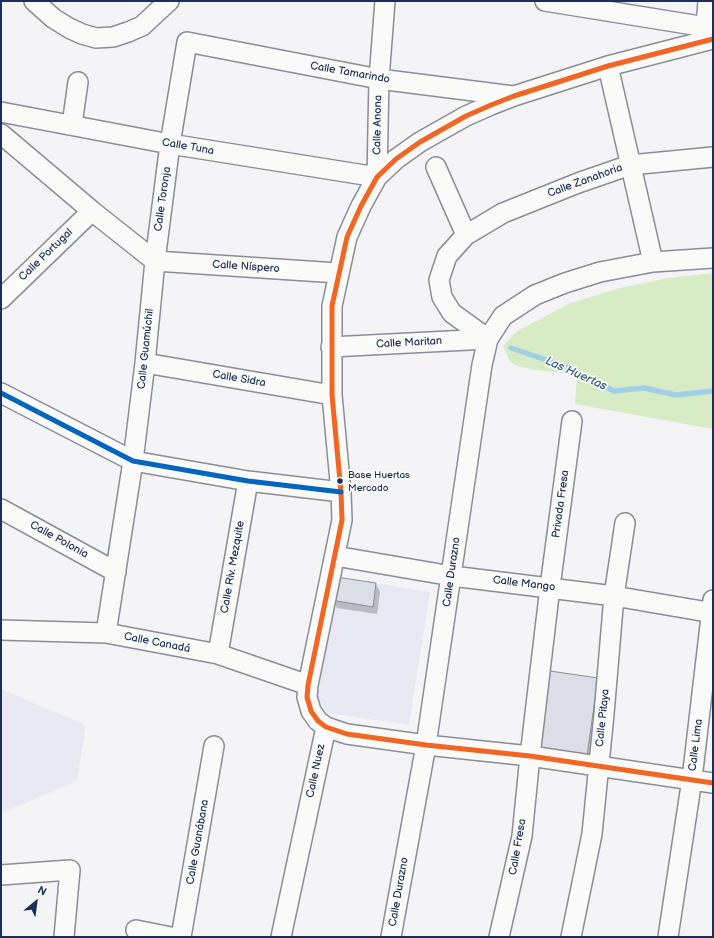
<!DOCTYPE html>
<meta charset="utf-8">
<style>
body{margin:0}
#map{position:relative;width:714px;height:938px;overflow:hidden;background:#f4f4f6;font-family:"Balsamiq Sans",sans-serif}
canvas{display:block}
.frame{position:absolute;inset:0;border:2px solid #1b2f5e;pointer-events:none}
.north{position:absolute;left:16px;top:882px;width:40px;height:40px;-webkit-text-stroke:3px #fdfcf7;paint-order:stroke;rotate:29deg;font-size:11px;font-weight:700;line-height:16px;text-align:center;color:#1b2f5e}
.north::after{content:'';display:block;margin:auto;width:14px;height:18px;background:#1b2f5e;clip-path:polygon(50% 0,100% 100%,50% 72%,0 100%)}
</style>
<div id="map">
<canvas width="714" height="938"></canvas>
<div class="frame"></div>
<div class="north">N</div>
</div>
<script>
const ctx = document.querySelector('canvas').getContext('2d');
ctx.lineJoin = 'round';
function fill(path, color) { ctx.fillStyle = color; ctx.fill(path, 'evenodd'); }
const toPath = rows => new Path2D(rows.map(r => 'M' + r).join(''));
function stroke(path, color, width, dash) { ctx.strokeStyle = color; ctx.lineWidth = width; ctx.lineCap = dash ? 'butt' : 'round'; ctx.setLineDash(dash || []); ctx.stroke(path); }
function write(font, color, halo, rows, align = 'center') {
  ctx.font = font + ' "Balsamiq Sans",sans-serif'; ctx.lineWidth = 3.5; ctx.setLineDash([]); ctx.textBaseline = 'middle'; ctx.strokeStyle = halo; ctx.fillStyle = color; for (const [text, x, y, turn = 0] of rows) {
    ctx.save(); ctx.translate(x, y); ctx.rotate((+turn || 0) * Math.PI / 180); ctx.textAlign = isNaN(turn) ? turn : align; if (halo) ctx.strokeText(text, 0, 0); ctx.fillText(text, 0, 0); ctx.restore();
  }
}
fill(toPath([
 [336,577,430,592,409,725,315,711],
 [1,689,86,725,77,781,4,812,1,811]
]), '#e9e9f4');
fill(toPath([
 [713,273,713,429,575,404,577,374,535,370,518,366,510,362,503,346,516,332,568,304,616,289,668,278]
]), '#d7ebc5');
fill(toPath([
 [376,584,380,592,377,614,337,608,332,600],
 [597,679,595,772,542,764]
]), '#0003');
stroke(toPath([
 [511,348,564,366,614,391,644,388,676,395,713,391]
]), '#a2d1e7', 5.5);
const building = toPath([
 [336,577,376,583,373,607,331,600,336,577],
 [543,670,598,678,587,756,532,748,543,670]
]);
fill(building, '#dddfe8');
stroke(building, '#898d96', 1);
const minor = toPath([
 [34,1,53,18,69,28,82,34,96,38,113,37,128,32,142,26,169,1],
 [545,1,706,27],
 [708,1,706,27,712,38],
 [713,39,608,66,514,96,491,105,466,116,420,142,396,159,377,177,361,206,347,237,332,306,332,395,341,492,342,520,308,685,307,697,311,711,318,721,326,727,347,734,426,745,530,756,713,783],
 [608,66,653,262],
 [1,112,170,144,377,177,379,79,385,1],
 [72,125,78,82],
 [1,134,92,211,155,261],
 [436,167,466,235],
 [155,261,338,273],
 [1,299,92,211],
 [488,339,452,313,442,297,439,280,447,256,466,235,503,213,578,183,630,165,713,157],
 [331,347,488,339],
 [145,363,332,395],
 [1,393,133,461,248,481,341,492],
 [1,509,116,572],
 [335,556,452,576,614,596,713,613],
 [1,630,106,633,218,654,308,685],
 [106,633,133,461,145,363,155,261,170,144,187,42,379,79,513,96],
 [218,654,248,481],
 [1,875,70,870,64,937],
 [136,930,171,937],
 [181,937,214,746],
 [281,937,326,727],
 [391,937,426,745,482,365,488,339,503,316,535,295,565,283,600,272,653,262,713,258],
 [499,937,522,836,530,756,550,587,572,421],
 [571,937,592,834,604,714,614,596,625,523],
 [668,937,692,779,713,600]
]);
stroke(minor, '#898d96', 22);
stroke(minor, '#fafaf9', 19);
stroke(toPath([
 [713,39,608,66,514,96,491,105,466,116,420,142,396,159,377,177,361,206,347,237,332,306,332,395,341,492,342,520,308,685,307,697,311,711,318,721,326,727,347,734,426,745,530,756,713,783]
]), '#f26522', 5);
stroke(toPath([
 [1,393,133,461,248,481,341,492]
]), '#0065bd', 5);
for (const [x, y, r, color] of [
 [340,481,3.5,"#1b2f5e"]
]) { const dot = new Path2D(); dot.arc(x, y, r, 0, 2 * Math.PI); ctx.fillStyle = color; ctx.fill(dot); stroke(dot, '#fdfcf7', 1.5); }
write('10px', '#1b2f5e', '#fdfcf7', [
 ["Base Huertas",348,475],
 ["Mercado",348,488]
], 'left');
write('11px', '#1b2f5e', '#fdfcf7', [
 ["Calle Tamarindo",350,73,10],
 ["Calle Anona",378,125,-89],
 ["Calle Tuna",188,147,10],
 ["Calle Zanahoria",585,181,-20],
 ["Calle Toronja",163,199,-82],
 ["Calle Portugal",46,255,-44],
 ["Calle Níspero",246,267,4],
 ["Calle Maritan",409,343,-3],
 ["Calle Guamúchil",146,349,-84],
 ["Calle Sidra",239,379,10],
 ["Privada Fresa",561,504,-82],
 ["Calle Polonia",59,540,29],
 ["Calle Riv. Mezquite",233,567,-80],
 ["Calle Durazno",452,572,-82],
 ["Calle Mango",524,584,7],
 ["Calle Canadá",157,643,11],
 ["Calle Pitaya",603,718,-84],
 ["Calle Lima",696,745,-83],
 ["Calle Nuez",316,771,-78],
 ["Calle Guanábana",198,842,-80],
 ["Calle Fresa",518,847,-80],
 ["Calle Durazno",399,892,-80]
]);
write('italic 12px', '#395b85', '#fdfcf7', [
 ["Las Huertas",576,374,24]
]);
</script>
